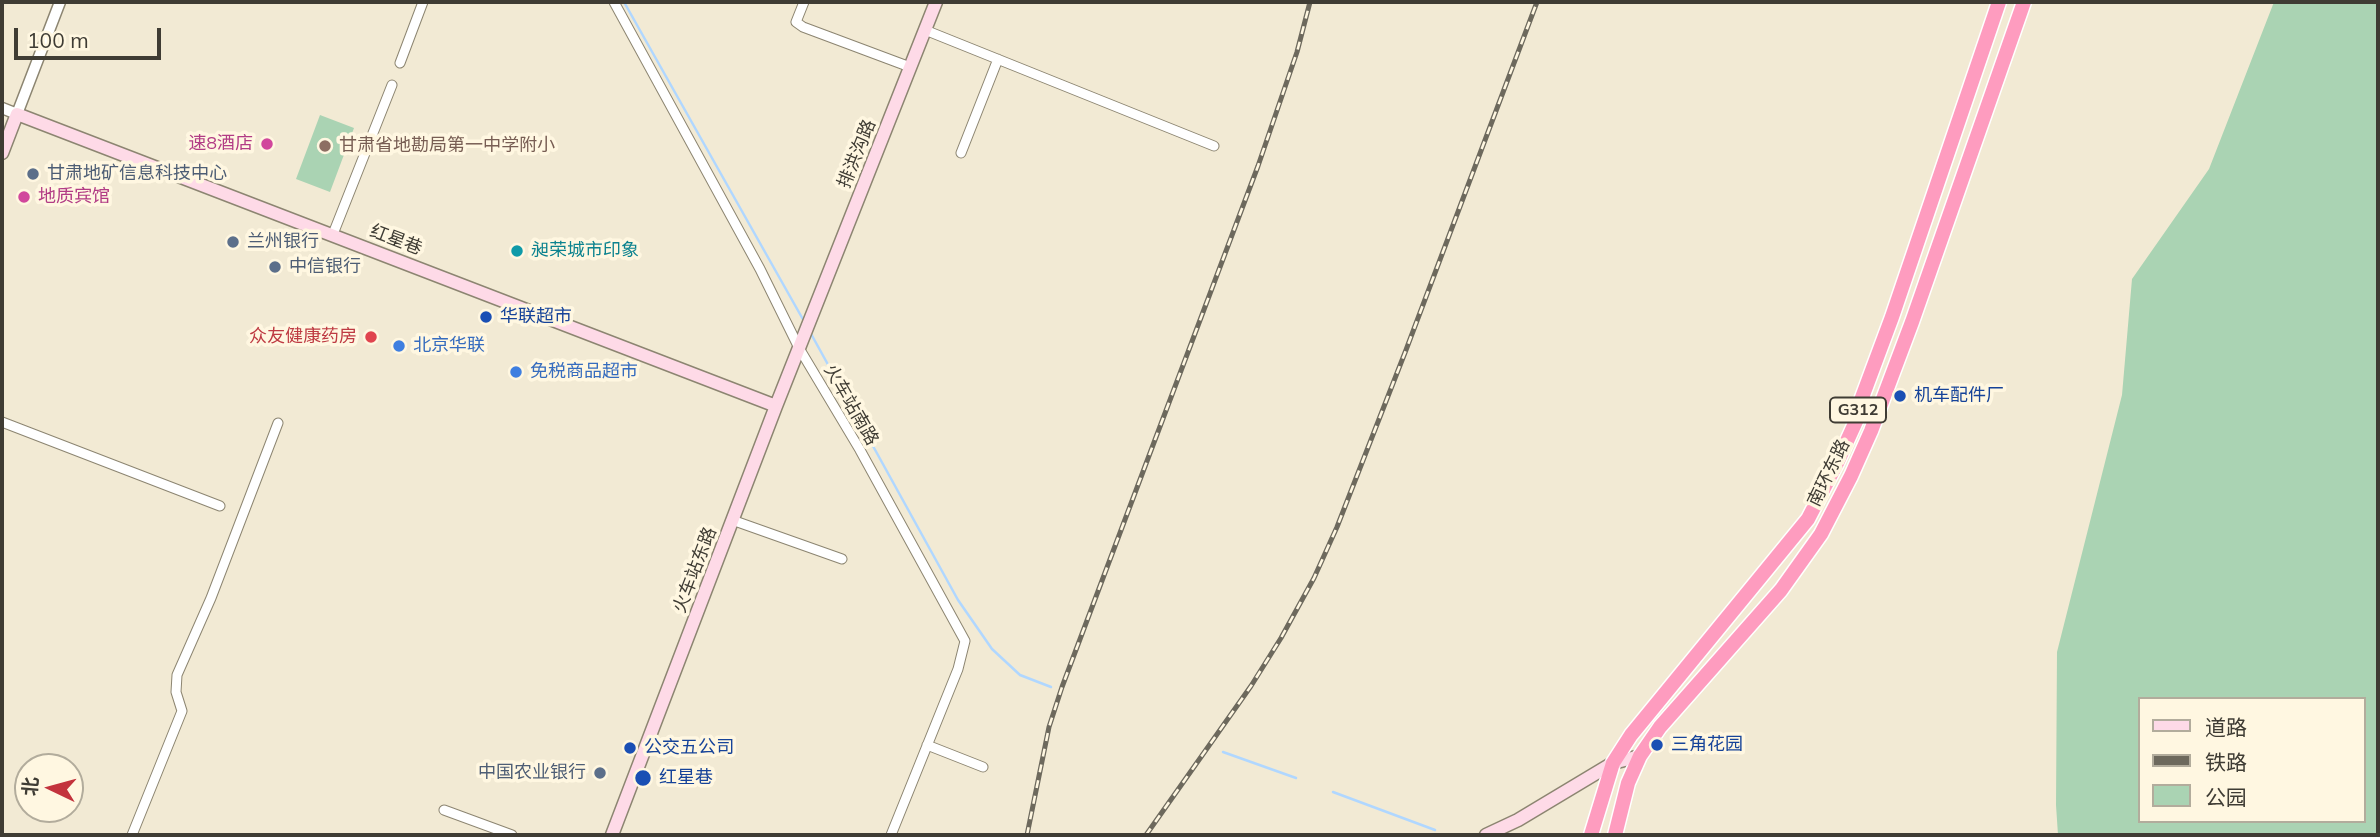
<!DOCTYPE html>
<meta charset="utf-8">
<style>
body{margin:0}
#map{position:relative;width:2380px;height:837px;overflow:hidden;background:#f2ead4;font-family:Mulish,"Noto Sans SC",sans-serif}
canvas{display:block}
.frame{position:absolute;inset:0;border:4px solid #3f3c34;pointer-events:none}
.legend{position:absolute;left:2138px;top:697px;width:228px;height:126px;box-sizing:border-box;background:#fff7e1;border:2px solid #b2ac9c;margin:0;padding:9px 12px;list-style:none;font-size:21px;color:#3f3c34}
.legend li{display:flex;align-items:center;gap:14px;height:35px}
.legend b{width:35px;border:2px solid #b2ac9c}
.north{position:absolute;left:14px;top:753px;width:70px;height:70px;box-sizing:border-box;background:#fff7e1;border:2px solid #b2ac9c;border-radius:50%;rotate:275deg;font-size:19px;font-weight:700;line-height:28px;text-align:center;color:#3f3c34}
.north::after{content:'';display:block;margin:auto;width:24px;height:32px;background:#c3333d;clip-path:polygon(50% 0,100% 100%,50% 72%,0 100%)}
.scale{position:absolute;left:14px;top:28px;width:147px;height:32px;box-sizing:border-box;border:4px solid #3f3c34;border-top:0;padding-left:9px;font-size:21px;line-height:24px;white-space:nowrap;color:#3f3c34;-webkit-text-stroke:5px #fff7e1;paint-order:stroke}
</style>
<div id="map">
<canvas width="2380" height="837"></canvas>
<div class="frame"></div>
<ul class="legend">
<li><b style="height:9px;background:#fedae7"></b>道路</li>
<li><b style="height:9px;background:#6d695d"></b>铁路</li>
<li><b style="height:19px;background:#aad3b3"></b>公园</li>
</ul>
<div class="north">北</div>
<div class="scale">100 m</div>
</div>
<script>
const ctx = document.querySelector('canvas').getContext('2d');
ctx.lineJoin = 'round';
function fill(path, color) { ctx.fillStyle = color; ctx.fill(path, 'evenodd'); }
const toPath = rows => new Path2D(rows.map(r => 'M' + r).join(''));
function stroke(path, color, width, dash) { ctx.strokeStyle = color; ctx.lineWidth = width; ctx.lineCap = dash ? 'butt' : 'round'; ctx.setLineDash(dash || []); ctx.stroke(path); }
function write(font, color, halo, rows, align = 'center') {
  ctx.font = font + ' Mulish,"Noto Sans SC",sans-serif'; ctx.lineWidth = 7; ctx.setLineDash([]); ctx.textBaseline = 'middle'; ctx.strokeStyle = halo; ctx.fillStyle = color; for (const [text, x, y, turn = 0] of rows) {
    ctx.save(); ctx.translate(x, y); ctx.rotate((+turn || 0) * Math.PI / 180); ctx.textAlign = isNaN(turn) ? turn : align; if (halo) ctx.strokeText(text, 0, 0); ctx.fillText(text, 0, 0); ctx.restore();
  }
}
fill(toPath([
 [2274,2,2378,2,2378,835,2058,835,2056,805,2057,652,2122,395,2132,279,2209,169],
 [2140,699,2364,699,2364,821,2140,821],
 [320,115,354,128,330,192,296,179]
]), '#aad3b3');
stroke(toPath([
 [624,2,805,323],
 [810,332,958,600,992,649,1020,675,1051,687],
 [1223,752,1296,778],
 [1333,792,1435,830]
]), '#b0d7ff', 2.5);
const minor = toPath([
 [614,2,760,269,799,348,860,450,965,641,958,669,891,835],
 [804,2,796,22,803,27,910,67],
 [925,30,1214,146],
 [400,63,423,2],
 [961,153,998,59],
 [333,234,392,85],
 [2,422,220,506],
 [732,520,842,559],
 [927,745,983,767],
 [444,810,512,835],
 [132,835,182,711,176,692,177,675,211,598,278,423]
]);
const tertiary = toPath([
 [2,108,17,114,60,2]
]);
const secondary = toPath([
 [2,153,17,114,776,406],
 [612,835,776,406,936,2],
 [1486,835,1518,820,1613,763,1640,756]
]);
const trunk = toPath([
 [1591,835,1613,763,1631,735,1808,519,1837,463,1857,419,1860,403,1892,317,1999,2],
 [1615,835,1628,783,1640,756,1660,727,1781,590,1821,534,1851,476,1871,431,1912,322,2024,2]
]);
stroke(minor, '#8c8571', 11);
stroke(tertiary, '#8c8571', 13);
stroke(secondary, '#8c8571', 15);
stroke(trunk, '#fff', 17);
stroke(minor, '#fff', 9);
stroke(tertiary, '#fff', 10);
stroke(secondary, '#fedae7', 12);
stroke(trunk, '#fe9cbf', 14);
const rail = toPath([
 [1027,835,1049,727,1062,687,1258,166,1297,52,1310,2],
 [1146,835,1251,686,1281,638,1314,578,1337,527,1406,350,1537,2]
]);
stroke(rail, '#6d695d', 5);
stroke(rail, '#fff7e1', 2.5, [8]);
for (const [x, y, r, color] of [
 [267,144,7,"#d1479c"],
 [325,146,7,"#8d6e63"],
 [33,174,7,"#5c6f8a"],
 [24,197,7,"#d1479c"],
 [233,242,7,"#5c6f8a"],
 [517,251,7,"#0f9aa8"],
 [275,267,7,"#5c6f8a"],
 [486,317,7,"#1a4fb4"],
 [371,337,7,"#e0444e"],
 [399,346,7,"#3f7fe0"],
 [516,372,7,"#3f7fe0"],
 [1900,396,7,"#1a4fb4"],
 [1657,745,7,"#1a4fb4"],
 [630,748,7,"#1a4fb4"],
 [600,773,7,"#5c6f8a"],
 [643,778,9,"#1a4fb4"]
]) { const dot = new Path2D(); dot.arc(x, y, r, 0, 2 * Math.PI); ctx.fillStyle = color; ctx.fill(dot); stroke(dot, '#fff7e1', 2.5); }
for (const [x, y, w] of [
 [1858,410,56]
]) { const box = new Path2D(); box.roundRect(x - w / 2, y - 12.5, w, 25, 5); ctx.fillStyle = '#fff7e1'; ctx.fill(box); stroke(box, '#3f3c34', 2); }
write('bold 16px', '#3f3c34', null, [
 ["G312",1858,410]
]);
write('18px', '#b23c85', '#fff7e1', [
 ["速8酒店",253,144],
 ["地质宾馆",38,197,"left"]
], 'right');
write('18px', '#785e54', '#fff7e1', [
 ["甘肃省地勘局第一中学附小",339,146]
], 'left');
write('18px', '#3f3c34', '#fff7e1', [
 ["排洪沟路",857,154,-68],
 ["红星巷",396,240,21],
 ["火车站南路",851,405,60],
 ["南环东路",1829,473,-64],
 ["火车站东路",695,570,-69]
]);
write('18px', '#4e5e75', '#fff7e1', [
 ["甘肃地矿信息科技中心",47,174],
 ["兰州银行",247,242],
 ["中信银行",289,267],
 ["中国农业银行",586,773,"right"]
], 'left');
write('18px', '#0d838f', '#fff7e1', [
 ["昶荣城市印象",531,251]
], 'left');
write('18px', '#164399', '#fff7e1', [
 ["华联超市",500,317],
 ["机车配件厂",1914,396],
 ["三角花园",1671,745],
 ["公交五公司",644,748],
 ["红星巷",659,778]
], 'left');
write('18px', '#be3a42', '#fff7e1', [
 ["众友健康药房",357,337]
], 'right');
write('18px', '#366cbe', '#fff7e1', [
 ["北京华联",413,346],
 ["免税商品超市",530,372]
], 'left');
</script>
